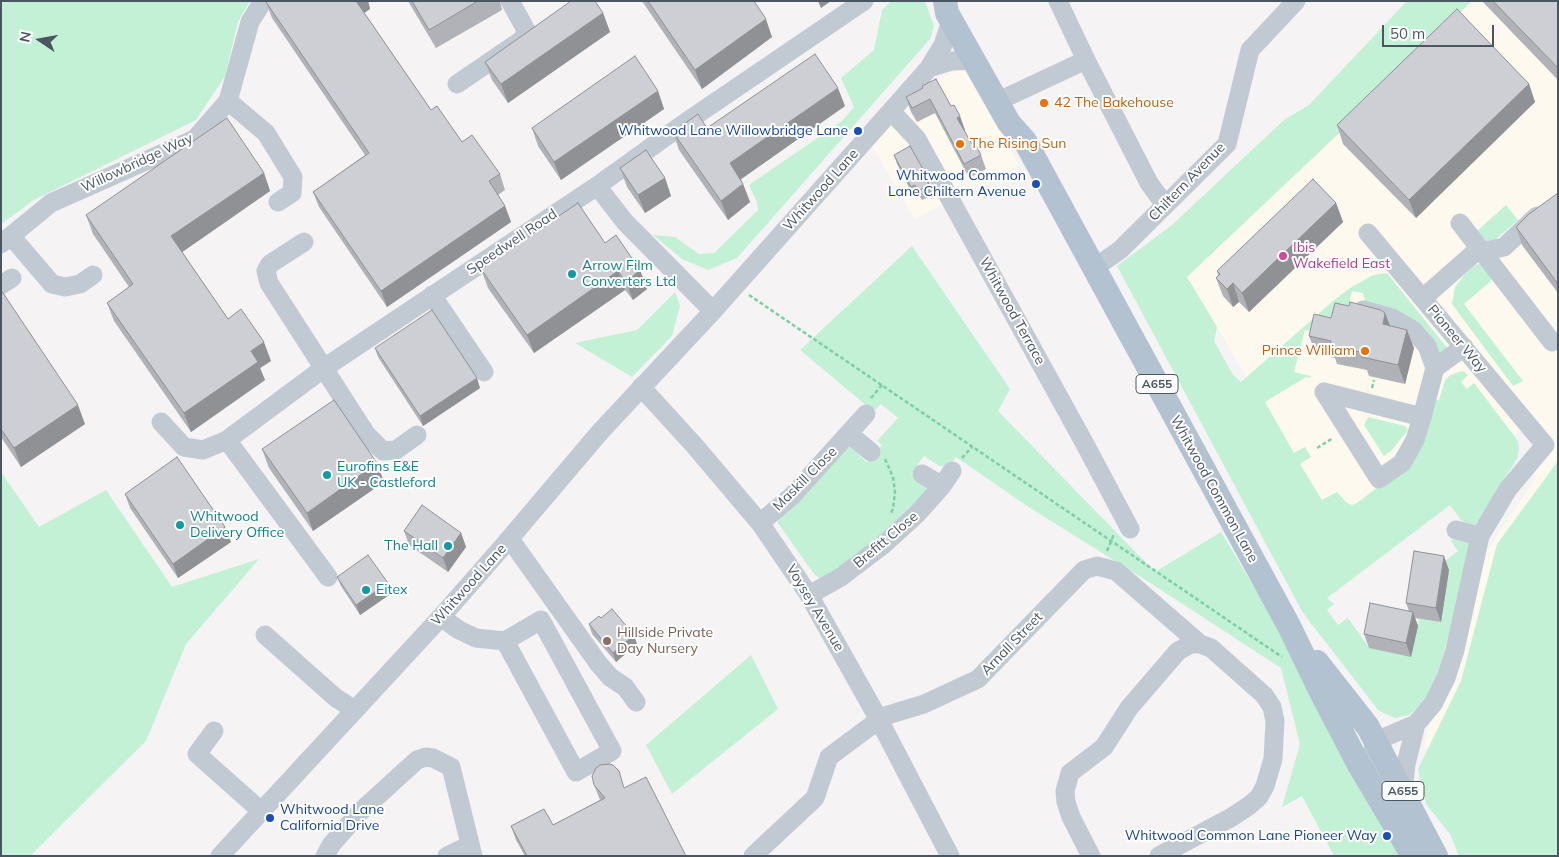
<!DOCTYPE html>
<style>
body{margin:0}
#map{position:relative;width:1559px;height:857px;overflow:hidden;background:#f5f3f3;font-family:Mulish,sans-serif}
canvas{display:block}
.frame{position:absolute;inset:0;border:2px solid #4a5661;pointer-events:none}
.north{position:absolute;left:15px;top:15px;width:50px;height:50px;-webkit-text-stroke:4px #fff;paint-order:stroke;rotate:282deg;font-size:14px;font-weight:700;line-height:20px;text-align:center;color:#4a5661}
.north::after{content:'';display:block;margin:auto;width:18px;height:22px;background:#4a5661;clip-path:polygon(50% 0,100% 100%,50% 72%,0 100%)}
.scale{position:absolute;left:1382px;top:25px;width:112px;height:22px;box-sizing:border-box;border:2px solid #4a5661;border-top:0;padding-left:6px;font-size:15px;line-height:18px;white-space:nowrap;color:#4a5661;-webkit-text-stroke:4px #fff;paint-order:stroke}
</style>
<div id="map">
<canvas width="1559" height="857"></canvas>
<div class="frame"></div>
<div class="north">N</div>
<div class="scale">50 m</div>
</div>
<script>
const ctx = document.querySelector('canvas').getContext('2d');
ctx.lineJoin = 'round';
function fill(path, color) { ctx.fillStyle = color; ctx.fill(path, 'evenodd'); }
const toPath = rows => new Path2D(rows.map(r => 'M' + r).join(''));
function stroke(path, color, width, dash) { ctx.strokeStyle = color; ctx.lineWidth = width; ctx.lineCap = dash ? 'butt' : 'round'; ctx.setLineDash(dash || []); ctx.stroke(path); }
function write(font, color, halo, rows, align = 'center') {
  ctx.font = font + ' Mulish,sans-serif'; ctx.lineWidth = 4; ctx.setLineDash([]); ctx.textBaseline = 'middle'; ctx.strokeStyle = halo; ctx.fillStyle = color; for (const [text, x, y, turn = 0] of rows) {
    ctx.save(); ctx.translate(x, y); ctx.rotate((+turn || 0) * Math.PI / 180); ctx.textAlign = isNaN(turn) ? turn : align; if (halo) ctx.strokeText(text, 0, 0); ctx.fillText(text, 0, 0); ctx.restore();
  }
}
fill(toPath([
 [1407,1,1558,1,1558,856,1552,823,1424,746,1466,582,1534,481,1540,417,1351,552,1187,277,1334,138],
 [963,71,971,74,1019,165,915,219,872,146,928,84,952,72]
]), '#fdf9ef');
fill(toPath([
 [1,1,250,1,238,22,225,76,196,120,34,200,1,224],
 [891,1,925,1,934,26,930,39,737,258,708,270,682,259,653,235,675,237,699,254,714,253,758,210,757,202,749,185,842,121,854,107,841,78,874,50,882,10],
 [1407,1,1472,1,1335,137,1187,277,1217,327,1214,341,1233,375,1241,382,1333,301,1350,288,1373,275,1387,273,1448,349,1443,358,1365,301,1363,293,1352,291,1345,322,1320,333,1305,330,1294,372,1311,376,1310,378,1306,377,1265,402,1294,453,1305,447,1311,457,1300,464,1322,500,1337,492,1347,503,1352,505,1357,503,1391,477,1434,400,1439,400,1445,380,1449,376,1458,372,1463,371,1468,375,1461,382,1467,389,1474,383,1518,441,1519,449,1517,459,1475,525,1466,523,1461,520,1450,505,1327,598,1334,604,1327,610,1338,625,1348,618,1369,648,1418,626,1419,618,1441,622,1436,568,1458,551,1451,541,1455,538,1474,541,1435,685,1424,702,1409,715,1395,718,1379,711,1303,613,1117,266,1172,225,1284,120,1309,105],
 [1506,205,1518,220,1494,241,1487,242,1477,231],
 [912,246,1010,389,998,411,1155,572,1221,532,1298,660,1401,856,1334,856,1302,796,1282,807,1300,744,1281,668,1144,579,1027,506,956,457,949,466,939,466,924,456,911,474,926,483,927,499,880,544,821,579,814,574,778,523,778,516,840,449,851,447,866,462,882,445,877,441,898,418,881,404,873,411,800,350],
 [1477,264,1486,265,1492,270,1491,281,1464,304,1523,381,1513,386,1452,304,1455,287,1466,273],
 [675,292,680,306,672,336,632,377,575,343,637,330],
 [1368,417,1405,426,1408,430,1391,451,1384,456,1364,425],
 [1558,461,1558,856,1459,856,1450,834,1426,804,1418,769,1461,681,1497,544],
 [1,472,39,527,106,490,172,587,259,559,186,644,146,741,30,856,1,856],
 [751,655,778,709,672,794,646,745]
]), '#c3f1d5');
stroke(toPath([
 [749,295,1282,657],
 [1372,388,1374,380],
 [871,398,882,385],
 [1317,448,1333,438],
 [962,458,972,447],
 [885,459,893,477,895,492,893,509,890,515],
 [1107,551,1114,534]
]), '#7ad0a6', 2.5, [4, 2.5]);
stroke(toPath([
 [1058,1,1086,60],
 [929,68,952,61,973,60],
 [457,84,523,39,526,30,510,1],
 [1007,97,1086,60,1149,183,1165,205],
 [228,101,266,133,293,177,292,193,278,202],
 [891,111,917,139,1086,446,1130,529],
 [597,186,625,222,713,311],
 [1460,223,1552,342],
 [1368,233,1545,445,1508,489,1480,536],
 [11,236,52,284,65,287,80,284,93,275],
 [304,242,270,264,266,271,269,283,366,434,383,451,396,450,417,435],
 [1,244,51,203,195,139,228,101,250,22,263,1],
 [1094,268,1120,250,1227,144,1250,50,1296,1],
 [1,285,12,278],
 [432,295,484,372],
 [1423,298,1473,254,1504,247,1537,216],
 [1363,310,1392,318,1413,330,1427,346,1435,368],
 [641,387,694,445,760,523,809,595,878,718,950,856],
 [1324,392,1422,417,1435,368,1464,347],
 [1324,392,1379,479,1402,463,1415,440,1422,417],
 [161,422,184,447,203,450,227,440,324,368,597,186,689,120,864,1],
 [849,434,871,452],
 [227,440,328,577],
 [922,474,942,486],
 [760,523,792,496,866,414],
 [510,539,598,663,610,677,625,687,636,702],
 [809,595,841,577,883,545,917,514,942,486,952,471],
 [441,617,459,630,476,638,505,641,541,620,612,751,576,772,505,641],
 [265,635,336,698,355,710],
 [878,718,924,704,978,679,1084,570,1097,566,1116,571,1200,644],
 [214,731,197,754,261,811],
 [1374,785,1370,759,1376,741,1416,724,1433,704,1446,678,1455,650,1480,536,1456,530],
 [1403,791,1406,764,1416,724],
 [220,856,441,617,505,544,600,432,713,311,891,111,929,68,943,45,951,21],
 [325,856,331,845,361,811,417,760,426,757,433,758,451,767,473,856],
 [447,856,470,845],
 [753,856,815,798,829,757,872,725,878,718],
 [1091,856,1071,817,1066,802,1065,791,1070,773,1104,747,1129,708,1178,651,1191,644,1200,644,1211,648,1264,695,1272,707,1275,721,1273,759,1265,786,1259,797,1250,805,1232,817,1159,856]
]), '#c1cad2', 19);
stroke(toPath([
 [945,1,947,13,1009,123,1025,141,1289,626,1322,694,1359,765,1413,856],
 [1317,662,1368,727,1436,856]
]), '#b3c2d1', 24);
fill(toPath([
 [267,1,368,1,370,9,364,13,431,110,462,142,500,174,505,190,498,195,505,206,511,222,387,307,319,207,313,192,365,155,272,18,266,2],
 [408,1,500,1,502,10,436,48],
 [642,1,754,1,772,37,702,89],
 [1482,1,1558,1,1558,80],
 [603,13,610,32,508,103,492,80,485,62],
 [1529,84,1535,102,1416,218,1343,144,1337,125],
 [923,88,951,106,965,130,964,131,972,144,981,155,986,169,969,178,935,113,917,122,911,112,906,97],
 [658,91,664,109,561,180,538,146,532,128],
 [845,106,741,179,750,202,728,220,679,150,673,132,707,128],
 [894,155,928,178,933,195,922,200,918,194,914,197,897,164],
 [620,168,665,178,671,196,645,213,627,187],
 [264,173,270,191,182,252,228,319,271,361,260,368,265,380,191,432,114,321,107,303,129,287,93,234,86,215],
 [1558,193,1558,293,1522,245,1516,227],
 [1336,203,1343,222,1249,312,1239,302,1233,307,1223,296,1216,278,1218,275,1217,271],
 [605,243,640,270,647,289,633,300,625,290,534,353,488,288,481,269],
 [1,290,85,424,21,467,1,437],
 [1385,313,1390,326,1414,348,1405,384,1369,376,1367,370,1337,364,1335,358,1316,354,1309,336,1331,318],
 [375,348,480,388,423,426,378,357],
 [262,449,384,482,313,531,269,468],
 [125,494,231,542,178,578,130,508],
 [404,531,461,533,466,547,448,572,409,545],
 [1449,570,1441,622,1415,618,1418,626,1411,657,1369,648,1364,634,1409,611,1406,603],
 [337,577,388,583,392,593,360,615,341,586],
 [601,618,637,644,616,662,592,634,589,624],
 [594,785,625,788,686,856,525,856,516,840,511,826,553,825,600,800]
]), '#b0b2b7');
fill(toPath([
 [356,1,368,1,370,9,361,15],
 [818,1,831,1,821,8],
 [603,13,610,32,508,103,501,84],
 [766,19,772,37,702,89,695,70],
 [1529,84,1535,102,1416,218,1409,200],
 [838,88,845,106,737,182,730,163],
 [658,91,664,109,561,180,554,162],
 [960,116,965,130,962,132,957,118],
 [264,173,270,191,178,255,171,236],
 [665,178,671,196,645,213,638,195],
 [743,184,750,202,728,220,721,201],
 [1336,203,1343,222,1249,312,1242,293],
 [505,206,511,222,387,307,381,291],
 [640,270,647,289,633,300,626,282],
 [618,271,625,290,534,353,527,335],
 [1233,283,1239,302,1233,307,1227,289],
 [1385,313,1392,331,1383,324],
 [1407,330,1414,348,1405,384,1398,365],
 [264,342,271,361,260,368,265,380,191,432,184,413,251,351],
 [477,378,480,388,423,426,420,416],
 [78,405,85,424,21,467,14,448],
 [377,463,384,482,313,531,307,513],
 [225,527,231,542,178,578,173,564],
 [461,533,466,547,448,572,443,558],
 [1444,556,1449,570,1441,622,1436,608],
 [388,583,392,593,360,615,356,605],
 [1413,612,1418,626,1411,657,1406,643],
 [634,635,637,644,616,662,613,653]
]), '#909195');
const building = toPath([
 [267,1,356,1,431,110,437,106,462,142,472,135,500,174,489,181,505,206,381,291,313,192,369,153,266,2,267,1],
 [412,1,478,1,429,30,412,1],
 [571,1,595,1,603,13,501,84,485,62,571,1],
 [648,1,754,1,766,19,695,70,648,1],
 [1493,1,1558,1,1558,68,1493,1],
 [1457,9,1529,84,1409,200,1337,125,1457,9],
 [815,54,838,88,730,163,743,184,721,201,673,132,698,114,707,128,815,54],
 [635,56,658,91,554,162,532,128,635,56],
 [936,79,951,106,954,105,960,116,957,118,972,144,975,143,981,155,964,164,930,99,912,108,906,97,923,88,922,86,936,79],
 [227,118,264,173,171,236,228,319,241,309,264,342,251,351,258,362,184,413,107,303,133,284,86,215,227,118],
 [910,146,928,178,926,179,929,185,918,191,915,185,911,187,894,155,910,146],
 [646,150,665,178,638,195,620,168,646,150],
 [1313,179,1336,203,1242,293,1233,283,1227,289,1216,278,1220,274,1217,271,1313,179],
 [1558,193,1558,284,1516,227,1529,214,1558,193],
 [578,203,605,243,616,235,640,270,626,282,618,271,527,335,481,269,578,203],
 [1,290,78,405,14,448,1,429,1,290],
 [1350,302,1381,310,1385,313,1383,324,1407,330,1398,365,1362,357,1364,353,1330,345,1331,341,1309,336,1314,314,1331,318,1335,303,1349,306,1350,302],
 [432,310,477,378,420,416,375,348,432,310],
 [334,400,377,463,307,513,262,449,334,400],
 [177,457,225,527,173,564,125,494,177,457],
 [422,505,461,533,443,558,404,531,422,505],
 [1414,551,1444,556,1436,608,1406,603,1414,551],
 [368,555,388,583,356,605,337,577,368,555],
 [1370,603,1413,612,1406,643,1364,634,1370,603],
 [612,609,634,635,613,653,589,624,599,616,601,618,612,609],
 [609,764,613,765,619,771,624,788,646,777,686,856,527,856,511,826,544,809,553,825,605,798,594,785,592,776,596,768,600,765,609,764]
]);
fill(building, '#cdcfd5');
stroke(building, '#909195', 1);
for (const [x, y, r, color] of [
 [1044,103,5,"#e8710a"],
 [858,131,5,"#1a4fb4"],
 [960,144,5,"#e8710a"],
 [1036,184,5,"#1a4fb4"],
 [1283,256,5,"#d1479c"],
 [572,274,5,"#0f9aa8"],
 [1365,351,5,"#e8710a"],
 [327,475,5,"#0f9aa8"],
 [180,525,5,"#0f9aa8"],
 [448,546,5,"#0f9aa8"],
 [366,590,5,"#0f9aa8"],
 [607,641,5,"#8d6e63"],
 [270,818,5,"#1a4fb4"],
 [1387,836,5,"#1a4fb4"]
]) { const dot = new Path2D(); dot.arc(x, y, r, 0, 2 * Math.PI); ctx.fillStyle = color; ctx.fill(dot); stroke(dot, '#fff', 2); }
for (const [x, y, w] of [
 [1157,384,42],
 [1403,791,42]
]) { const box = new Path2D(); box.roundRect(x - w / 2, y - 9.5, w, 19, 4); ctx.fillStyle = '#fff'; ctx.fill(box); stroke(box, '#4a5661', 1); }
write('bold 12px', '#4a5661', null, [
 ["A655",1157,384],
 ["A655",1403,791]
]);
write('14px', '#c56008', '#fff', [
 ["42 The Bakehouse",1054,103],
 ["The Rising Sun",970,144],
 ["Prince William",1355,351,"right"]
], 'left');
write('14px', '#164399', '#fff', [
 ["Whitwood Lane Willowbridge Lane",848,131],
 ["Whitwood Common",1026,176],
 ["Lane Chiltern Avenue",1026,192],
 ["Whitwood Lane",280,810,"left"],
 ["California Drive",280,826,"left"],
 ["Whitwood Common Lane Pioneer Way",1377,836]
], 'right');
write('14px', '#4a5661', '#fff', [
 ["Willowbridge Way",137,163,-25],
 ["Chiltern Avenue",1187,182,-46],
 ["Whitwood Lane",821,190,-48],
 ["Speedwell Road",512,242,-34],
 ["Whitwood Terrace",1012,311,61],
 ["Pioneer Way",1457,339,50],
 ["Maskill Close",805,479,-45],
 ["Whitwood Common Lane",1214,489,61],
 ["Brefitt Close",886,540,-40],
 ["Whitwood Lane",469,585,-48],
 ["Voysey Avenue",815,608,59],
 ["Arnall Street",1012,644,-46]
]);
write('14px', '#b23c85', '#fff', [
 ["Ibis",1293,248],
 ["Wakefield East",1293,264]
], 'left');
write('14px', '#0d838f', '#fff', [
 ["Arrow Film",582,266],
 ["Converters Ltd",582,282],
 ["Eurofins E&E",337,467],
 ["UK - Castleford",337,483],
 ["Whitwood",190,517],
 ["Delivery Office",190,533],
 ["The Hall",438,546,"right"],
 ["Eitex",376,590]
], 'left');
write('14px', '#785e54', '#fff', [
 ["Hillside Private",617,633],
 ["Day Nursery",617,649]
], 'left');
</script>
